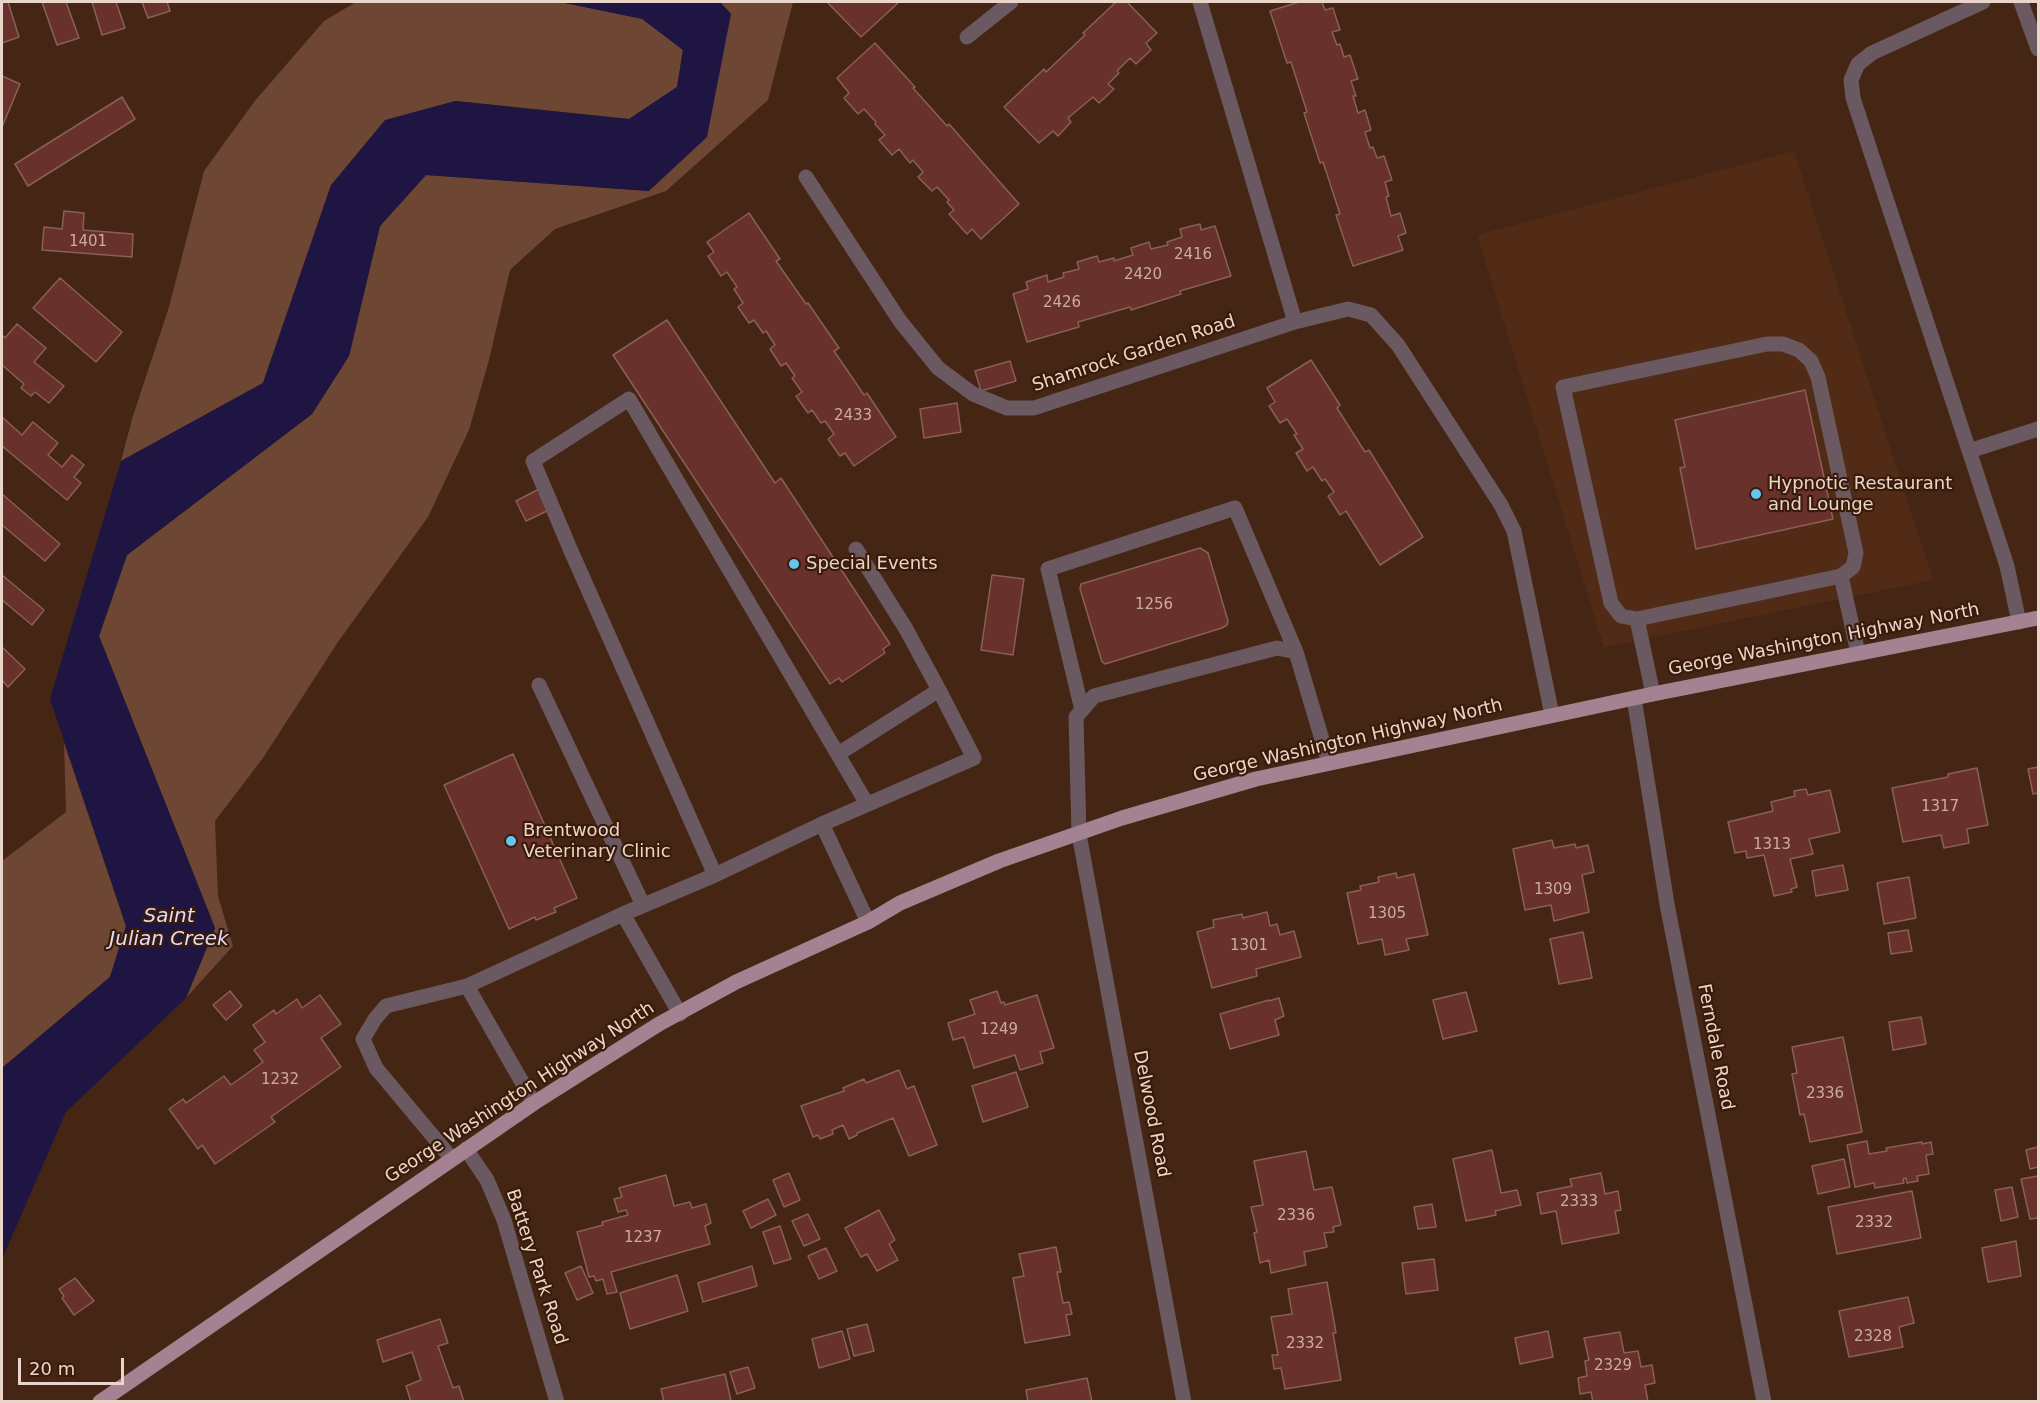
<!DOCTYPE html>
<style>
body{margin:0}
#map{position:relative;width:2040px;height:1403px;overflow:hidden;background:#452513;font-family:"DejaVu Sans",sans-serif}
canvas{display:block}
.frame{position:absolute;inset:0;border:3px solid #ead5ca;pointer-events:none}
.scale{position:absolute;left:18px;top:1358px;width:106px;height:27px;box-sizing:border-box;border:3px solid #ead5ca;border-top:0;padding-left:8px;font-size:18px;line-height:21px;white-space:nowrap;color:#ead5ca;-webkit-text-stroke:4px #3a1b09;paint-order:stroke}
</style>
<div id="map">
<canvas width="2040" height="1403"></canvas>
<div class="frame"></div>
<div class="scale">20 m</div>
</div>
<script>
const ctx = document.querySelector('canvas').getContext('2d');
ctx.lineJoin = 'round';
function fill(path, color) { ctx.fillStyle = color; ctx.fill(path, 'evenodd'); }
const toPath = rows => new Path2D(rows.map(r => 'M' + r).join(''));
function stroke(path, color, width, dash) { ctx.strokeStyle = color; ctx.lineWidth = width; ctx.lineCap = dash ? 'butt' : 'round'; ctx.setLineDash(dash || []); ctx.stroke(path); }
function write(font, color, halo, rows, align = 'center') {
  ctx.font = font + ' "DejaVu Sans",sans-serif'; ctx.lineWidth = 4.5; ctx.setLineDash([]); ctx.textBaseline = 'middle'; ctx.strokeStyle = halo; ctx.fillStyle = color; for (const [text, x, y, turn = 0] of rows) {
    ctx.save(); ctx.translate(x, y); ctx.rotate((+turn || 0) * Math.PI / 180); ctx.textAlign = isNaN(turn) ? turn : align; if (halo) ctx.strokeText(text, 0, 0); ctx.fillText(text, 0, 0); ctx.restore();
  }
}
fill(toPath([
 [1794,151,1933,580,1604,647,1477,235]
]), '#522b16');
fill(toPath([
 [356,2,560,2,642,18,683,50,677,87,629,119,456,101,331,185,263,383,121,461,132,419,169,307,204,171,254,102,324,21],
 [720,2,793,2,768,100,666,191,555,229,510,270,489,360,469,430,428,517,338,642,263,758,215,821,218,896,233,946,186,998,215,928,99,636,127,555,312,414,349,356,380,226,426,175,649,191,731,14],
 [64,743,126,926,110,977,2,1068,2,861,66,812]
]), '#6d4733');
fill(toPath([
 [560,2,720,2,731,14,707,137,649,191,426,175,380,226,349,356,312,414,127,555,99,636,215,928,186,998,66,1112,2,1259,2,1068,110,977,126,926,50,699,121,461,263,383,331,185,385,120,455,101,629,119,677,87,683,50,642,19]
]), '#1e1542');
const building = toPath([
 [2,2,8,2,19,37,2,43,2,2],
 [42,2,66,2,79,38,57,45,42,2],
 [92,2,116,2,125,28,102,35,92,2],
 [142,2,167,2,170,11,148,18,142,2],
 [827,2,899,2,861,37,827,2],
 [1116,2,1127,2,1157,33,1146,43,1151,50,1136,64,1130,58,1117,71,1119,73,1108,84,1114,89,1099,103,1093,97,1068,118,1071,122,1058,136,1053,131,1039,143,1004,107,1044,69,1046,72,1085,35,1083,33,1116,2],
 [1299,2,1322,2,1325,10,1333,8,1340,30,1332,32,1337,45,1340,44,1344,57,1350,55,1358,79,1351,81,1356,96,1353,96,1358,113,1365,110,1371,130,1365,132,1370,148,1373,147,1377,158,1384,156,1392,180,1385,182,1389,196,1386,197,1391,216,1400,213,1406,233,1398,236,1403,250,1353,266,1336,215,1340,214,1323,162,1320,163,1304,113,1307,112,1291,62,1287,63,1270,11,1299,2],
 [875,43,915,87,913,88,947,126,949,124,1019,204,981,239,972,229,967,234,949,214,954,210,947,202,949,200,937,187,932,191,918,177,923,172,913,160,910,163,899,149,892,155,879,140,885,135,875,124,876,122,864,109,858,114,844,98,849,93,837,78,875,43],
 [2,76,20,84,2,127,2,76],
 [122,97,135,119,28,186,15,164,122,97],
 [64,211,84,213,83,230,133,234,132,257,42,250,44,227,62,229,64,211],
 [749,213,780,259,776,261,806,304,808,303,839,348,834,351,864,395,867,393,896,437,854,466,845,453,840,456,828,439,834,434,825,421,821,423,812,410,808,413,796,396,802,392,792,378,795,376,786,363,781,366,770,349,775,345,766,331,763,333,754,320,749,323,738,307,743,303,734,289,737,287,727,272,721,276,708,256,714,252,707,242,749,213],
 [1200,224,1201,230,1215,226,1231,276,1180,291,1181,294,1131,310,1130,307,1078,322,1079,327,1027,342,1013,294,1028,289,1026,282,1047,275,1048,282,1064,277,1063,273,1079,269,1077,262,1097,256,1099,262,1114,258,1114,261,1133,255,1131,248,1149,242,1151,249,1168,245,1167,242,1182,237,1180,229,1200,224],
 [60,278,122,332,96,362,33,308,60,278],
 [667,320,775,483,781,478,890,644,883,649,885,653,842,682,839,678,830,684,613,355,667,320],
 [17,324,46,348,34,362,64,386,49,403,35,392,31,396,21,388,24,384,2,365,2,335,5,338,17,324],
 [1311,360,1340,405,1337,408,1365,452,1369,450,1423,537,1380,565,1346,511,1340,515,1328,496,1334,492,1325,479,1322,481,1313,467,1307,471,1296,453,1303,449,1294,435,1297,434,1287,419,1280,423,1269,406,1275,402,1267,388,1311,360],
 [1010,361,1016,381,981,391,975,371,1010,361],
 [1805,390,1833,519,1696,549,1680,468,1685,467,1675,420,1805,390],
 [957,403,961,432,924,438,920,409,957,403],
 [2,417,22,435,33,422,58,443,48,455,62,467,72,455,84,465,74,477,81,483,67,500,2,446,2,417],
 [539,489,549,510,526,521,516,501,539,489],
 [2,494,60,544,45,561,2,525,2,494],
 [1200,548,1208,553,1228,621,1227,625,1222,628,1105,664,1102,662,1080,589,1081,584,1200,548],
 [2,575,44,610,32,625,2,600,2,575],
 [992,575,1024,579,1013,655,981,650,992,575],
 [2,647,25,669,8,687,2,680,2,647],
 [513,754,577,898,554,908,556,912,536,920,535,917,509,929,444,785,513,754],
 [2038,767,2038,793,2033,794,2028,769,2038,767],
 [1977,768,1988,825,1967,829,1969,843,1944,848,1941,835,1903,842,1892,788,1948,777,1948,774,1977,768],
 [1806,789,1808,795,1830,790,1840,832,1809,839,1813,854,1790,859,1797,887,1791,889,1792,892,1774,896,1764,855,1747,858,1746,851,1735,853,1728,822,1773,811,1771,802,1795,796,1794,791,1806,789],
 [1552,840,1554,848,1575,844,1576,848,1588,845,1594,872,1582,875,1589,912,1554,921,1551,905,1525,910,1513,849,1552,840],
 [1843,865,1848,890,1816,896,1812,871,1843,865],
 [1396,873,1397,878,1414,874,1428,935,1406,939,1409,950,1385,955,1382,939,1358,944,1347,893,1361,890,1360,886,1379,882,1378,877,1396,873],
 [1909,877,1916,918,1884,924,1877,883,1909,877],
 [1267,912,1270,926,1277,924,1280,935,1294,931,1301,957,1256,969,1257,976,1212,988,1197,932,1214,927,1213,920,1242,914,1243,918,1267,912],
 [1908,930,1912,951,1891,954,1888,933,1908,930],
 [1583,932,1592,978,1559,984,1550,939,1583,932],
 [230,991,242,1006,226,1020,213,1005,230,991],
 [997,991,1001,1003,1004,1002,1005,1005,1037,995,1054,1048,1040,1052,1043,1063,1020,1070,1015,1055,974,1068,964,1037,953,1040,948,1023,975,1014,970,1000,997,991],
 [1466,992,1477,1031,1443,1039,1433,1000,1466,992],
 [320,995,341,1024,321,1038,341,1067,271,1117,275,1122,215,1164,202,1145,198,1149,169,1109,183,1099,186,1103,224,1076,231,1085,263,1062,254,1050,265,1042,253,1025,274,1010,276,1014,297,999,302,1008,320,995],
 [1279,998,1284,1016,1275,1020,1279,1035,1230,1049,1220,1014,1269,1000,1269,1001,1279,998],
 [1921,1017,1926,1044,1893,1050,1889,1022,1921,1017],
 [1843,1037,1862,1132,1810,1142,1804,1114,1800,1115,1792,1074,1797,1073,1792,1047,1843,1037],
 [899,1070,907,1089,914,1086,937,1145,909,1156,893,1118,857,1133,857,1135,849,1139,843,1125,832,1130,833,1134,820,1139,818,1135,813,1137,801,1106,844,1091,843,1088,864,1079,866,1083,899,1070],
 [1016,1072,1028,1107,983,1122,972,1086,1016,1072],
 [1867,1141,1869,1154,1887,1151,1886,1148,1922,1142,1922,1144,1931,1142,1933,1154,1926,1155,1929,1174,1917,1176,1918,1181,1907,1183,1906,1178,1903,1179,1904,1183,1875,1188,1874,1183,1855,1187,1847,1145,1867,1141],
 [2038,1147,2038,1167,2030,1169,2026,1150,2038,1147],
 [1492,1150,1501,1193,1517,1190,1521,1205,1495,1211,1496,1215,1466,1221,1453,1159,1492,1150],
 [1306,1151,1314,1190,1332,1187,1341,1225,1333,1227,1334,1232,1324,1233,1327,1247,1304,1252,1306,1265,1271,1273,1269,1260,1260,1263,1254,1233,1257,1232,1251,1207,1263,1205,1254,1161,1306,1151],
 [1844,1159,1850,1187,1818,1194,1812,1166,1844,1159],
 [789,1173,800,1200,784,1207,773,1180,789,1173],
 [1601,1173,1605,1194,1618,1191,1621,1210,1615,1211,1619,1233,1562,1244,1556,1211,1541,1214,1537,1193,1572,1186,1570,1179,1601,1173],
 [666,1175,674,1206,690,1202,692,1208,706,1204,711,1223,705,1226,710,1244,611,1272,617,1292,607,1294,603,1279,596,1281,594,1276,589,1277,577,1232,603,1225,602,1222,628,1215,626,1210,618,1212,614,1199,622,1197,619,1188,666,1175],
 [2038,1176,2038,1218,2030,1219,2021,1179,2038,1176],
 [2012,1187,2018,1217,2001,1221,1995,1190,2012,1187],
 [1912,1191,1921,1238,1837,1254,1828,1207,1912,1191],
 [768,1199,776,1215,751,1228,743,1211,768,1199],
 [1432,1204,1436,1227,1418,1229,1414,1207,1432,1204],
 [879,1210,895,1240,889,1244,898,1260,877,1271,867,1254,861,1257,845,1228,879,1210],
 [808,1214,820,1239,804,1246,792,1221,808,1214],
 [780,1226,791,1259,774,1264,763,1232,780,1226],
 [2016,1241,2021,1276,1988,1282,1982,1248,2016,1241],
 [1056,1247,1061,1272,1057,1272,1063,1303,1069,1302,1072,1314,1066,1315,1070,1335,1025,1343,1013,1278,1024,1276,1019,1254,1056,1247],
 [826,1248,837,1271,819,1279,808,1256,826,1248],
 [1434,1259,1438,1290,1406,1294,1402,1263,1434,1259],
 [581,1266,593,1293,577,1300,565,1273,581,1266],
 [752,1266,757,1286,703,1302,698,1283,752,1266],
 [677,1275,688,1311,630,1329,620,1293,677,1275],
 [75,1278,94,1301,74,1315,62,1298,64,1296,59,1289,75,1278],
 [1327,1282,1336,1333,1333,1333,1341,1380,1285,1389,1281,1368,1274,1369,1272,1355,1278,1355,1271,1317,1292,1314,1288,1289,1327,1282],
 [1908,1297,1914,1323,1899,1327,1903,1347,1849,1357,1839,1311,1908,1297],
 [440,1319,448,1343,438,1346,453,1388,459,1386,464,1402,411,1402,406,1386,421,1380,412,1352,383,1362,377,1340,440,1319],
 [867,1324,874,1351,854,1356,847,1329,867,1324],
 [842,1331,850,1359,819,1368,812,1339,842,1331],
 [1548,1331,1553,1357,1520,1364,1515,1338,1548,1331],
 [1620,1332,1624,1353,1638,1351,1641,1367,1652,1365,1655,1383,1645,1385,1648,1402,1593,1402,1591,1392,1580,1394,1578,1378,1587,1376,1585,1361,1589,1360,1584,1338,1620,1332],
 [748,1367,755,1388,737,1394,730,1372,748,1367],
 [725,1374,731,1401,664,1402,661,1389,725,1374],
 [1087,1378,1092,1402,1028,1402,1026,1390,1087,1378]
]);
fill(building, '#69312b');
stroke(building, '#895f59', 1.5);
stroke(toPath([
 [1983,2,1872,53,1858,64,1851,80,1853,98,2007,566,2019,622],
 [2021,2,2038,49],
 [1969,451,2038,429],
 [856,549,906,629,939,690],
 [1637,619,1621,616,1611,603,1563,387,1767,344,1783,344,1799,350,1811,361,1818,377,1856,553,1853,567,1841,576],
 [539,685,643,905],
 [1653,694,1637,619,1841,576,1858,653],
 [1082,710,1048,569,1235,508,1296,652],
 [838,754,939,690,974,758,822,824,868,922],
 [1079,834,1076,717,1094,696,1277,648,1296,652,1329,763],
 [715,875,571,551,533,461,629,399,867,804],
 [623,914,680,1014],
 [534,1103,467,986,623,914,715,875,822,824],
 [452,1159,376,1068,363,1039,375,1019,386,1006,467,986]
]), '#6a5961', 15);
stroke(toPath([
 [1200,2,1295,322],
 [967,37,1011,2],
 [806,177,900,321,938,368,973,394,1007,408,1034,408,1295,322,1348,309,1371,315,1398,345,1501,505,1514,531,1552,715],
 [1634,698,1667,904,1764,1402],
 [1079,834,1184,1402],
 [466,1149,487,1180,504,1220,557,1402]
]), '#6a5961', 15);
stroke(toPath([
 [100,1402,534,1103,659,1024,736,982,868,922,900,903,999,861,1122,818,1256,779,1653,694,2038,618]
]), '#a48292', 15);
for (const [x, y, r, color] of [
 [1756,494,6,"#64c5ee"],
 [794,564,6,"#64c5ee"],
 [511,841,6,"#64c5ee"]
]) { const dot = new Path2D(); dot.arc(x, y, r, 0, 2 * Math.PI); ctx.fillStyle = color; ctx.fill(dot); stroke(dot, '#3a1b09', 2); }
write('15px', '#caaca2', null, [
 ["1401",88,242],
 ["2416",1193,255],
 ["2420",1143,275],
 ["2426",1062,303],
 ["2433",853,416],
 ["1256",1154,605],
 ["1317",1940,807],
 ["1313",1772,845],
 ["1309",1553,890],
 ["1305",1387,914],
 ["1301",1249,946],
 ["1249",999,1030],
 ["1232",280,1080],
 ["2336",1825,1094],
 ["2333",1579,1202],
 ["2336",1296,1216],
 ["2332",1874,1223],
 ["1237",643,1238],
 ["2328",1873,1337],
 ["2332",1305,1344],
 ["2329",1613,1366]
]);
write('18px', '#ead5ca', '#3a1b09', [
 ["Shamrock Garden Road",1134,354,-18],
 ["George Washington Highway North",1824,640,-11],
 ["George Washington Highway North",1348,741,-13],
 ["Ferndale Road",1715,1047,79],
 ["George Washington Highway North",520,1093,-33],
 ["Delwood Road",1151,1114,79],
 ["Battery Park Road",536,1267,72]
]);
write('18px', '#ead5ca', '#3a1b09', [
 ["Hypnotic Restaurant",1768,484],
 ["and Lounge",1768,505],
 ["Special Events",806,564],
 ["Brentwood",523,831],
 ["Veterinary Clinic",523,852]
], 'left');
write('italic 20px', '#dedcfd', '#3a1b09', [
 ["Saint",169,917],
 ["Julian Creek",169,940]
]);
</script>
